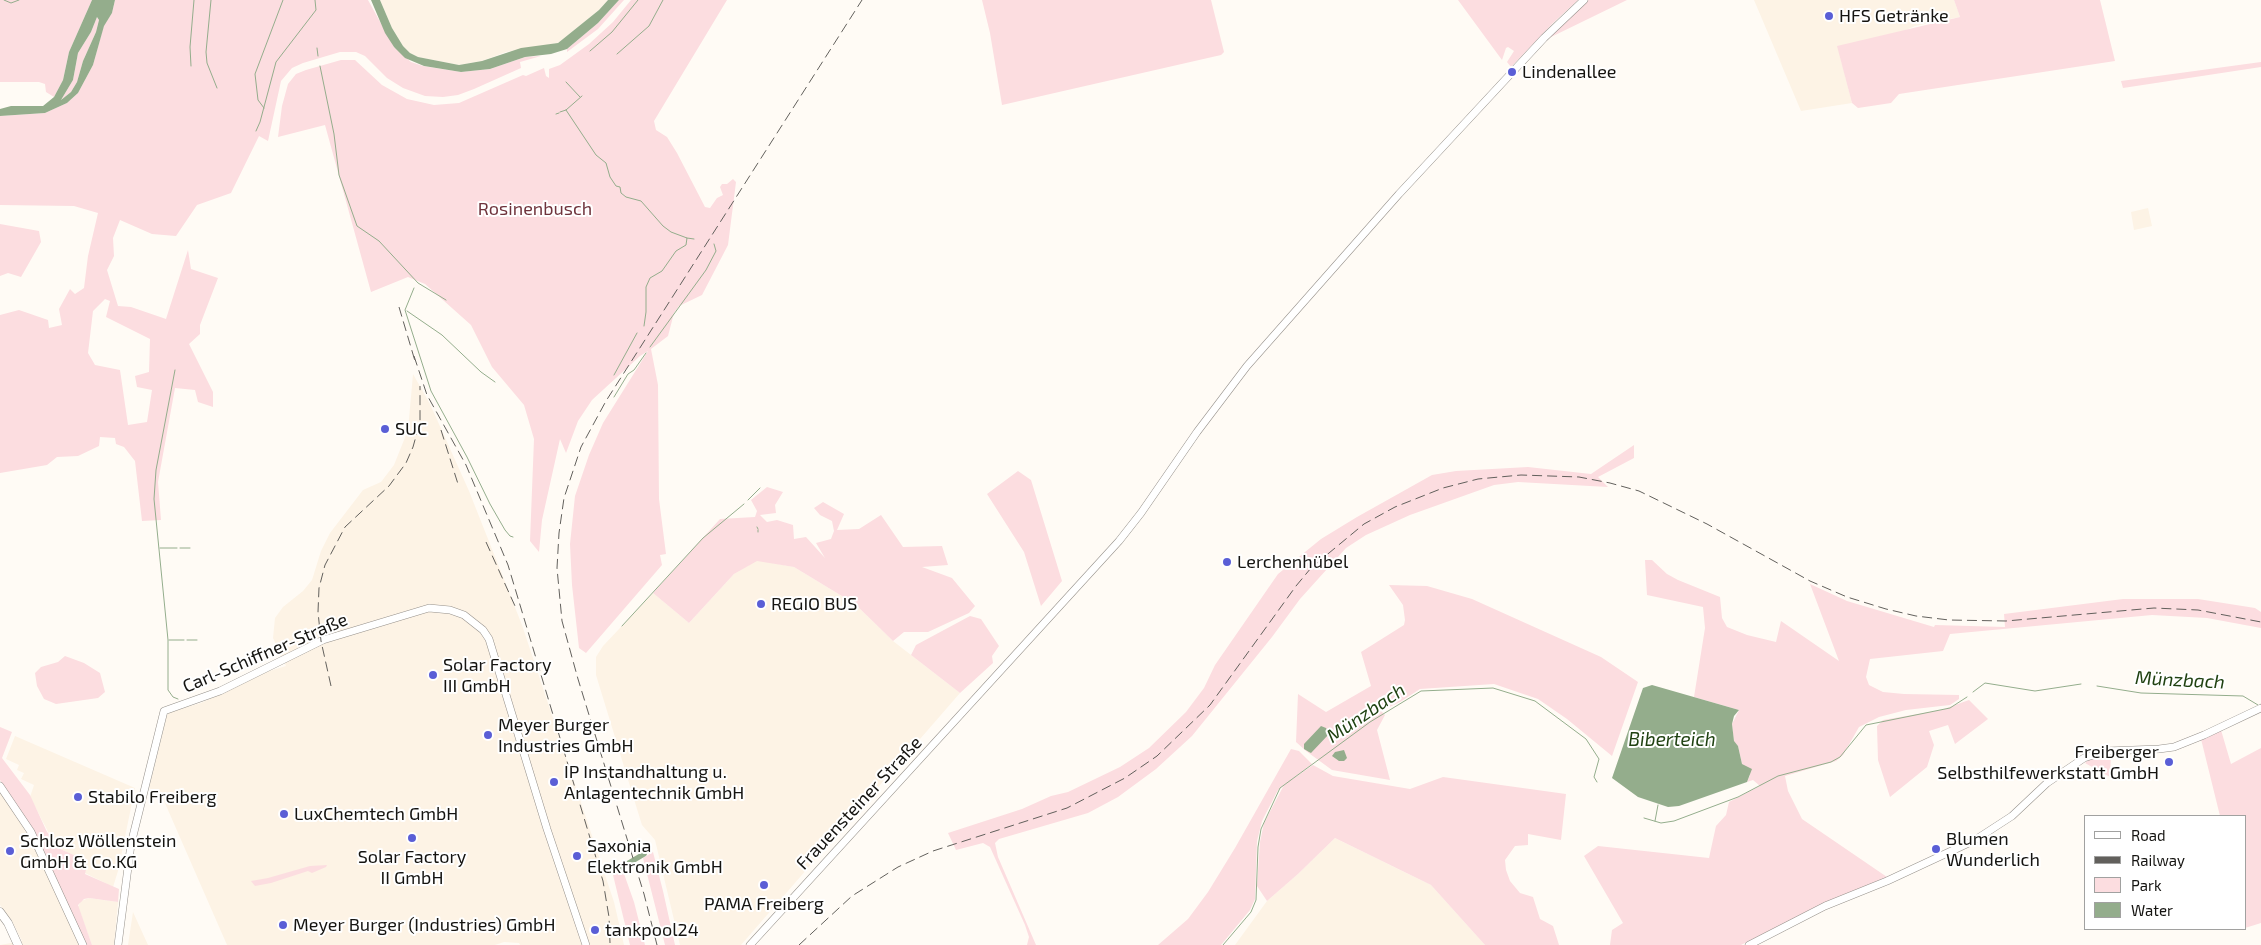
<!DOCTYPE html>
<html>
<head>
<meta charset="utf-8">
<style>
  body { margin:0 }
  #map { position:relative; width:2261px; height:945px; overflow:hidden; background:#fffbf5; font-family:"Exo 2",sans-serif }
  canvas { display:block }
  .legend { position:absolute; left:2084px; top:815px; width:162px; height:115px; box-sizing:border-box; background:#fff; border:1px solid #a1a1a0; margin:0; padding:6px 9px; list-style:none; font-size:15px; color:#151411 }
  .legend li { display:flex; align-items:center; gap:10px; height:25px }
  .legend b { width:25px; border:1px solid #a1a1a0 }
</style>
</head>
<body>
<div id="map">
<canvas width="2261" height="945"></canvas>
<ul class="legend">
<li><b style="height:6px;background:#fff"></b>Road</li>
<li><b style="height:6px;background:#62605c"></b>Railway</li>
<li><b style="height:14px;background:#fcdde0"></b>Park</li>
<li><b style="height:14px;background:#94ad8c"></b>Water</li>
</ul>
</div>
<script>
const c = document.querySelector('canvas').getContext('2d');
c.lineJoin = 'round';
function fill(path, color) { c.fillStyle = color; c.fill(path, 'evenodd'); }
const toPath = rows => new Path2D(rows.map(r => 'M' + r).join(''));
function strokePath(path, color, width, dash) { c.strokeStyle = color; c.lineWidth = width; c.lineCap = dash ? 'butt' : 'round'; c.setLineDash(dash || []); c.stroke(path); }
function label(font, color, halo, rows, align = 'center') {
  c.font = font + ' "Exo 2",sans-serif'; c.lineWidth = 4; c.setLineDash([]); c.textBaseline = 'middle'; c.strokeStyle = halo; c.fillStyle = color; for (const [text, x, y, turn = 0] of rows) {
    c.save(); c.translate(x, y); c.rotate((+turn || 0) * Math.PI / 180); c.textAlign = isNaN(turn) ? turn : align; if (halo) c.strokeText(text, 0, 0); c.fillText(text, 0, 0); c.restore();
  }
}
const built = toPath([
  [380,0,608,0,599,10,558,43,506,52,482,61,459,65,418,57,410,53,403,46,392,28],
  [1754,0,1954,0,1960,17,1915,26,1841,59,1852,103,1801,111],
  [2148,208,2152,226,2134,230,2131,212],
  [413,374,430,404,469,491,522,625,614,902,624,945,520,945,519,943,504,942,495,945,227,945,161,794,149,788,167,715,170,712,201,703,266,672,286,666,273,638,275,618,283,607,303,591,312,580,321,551,330,533,363,490,381,482,394,465,408,430],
  [757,560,794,567,855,604,893,641,960,693,741,945,680,945,655,840,642,825,637,809,596,675,596,657,603,646,653,593,689,623,734,574],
  [15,736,135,788,118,871,113,887,85,873,86,870,76,863,77,857,56,847,30,797,34,785,21,779,24,773,17,770,19,765,6,759],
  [0,791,26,829,80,945,0,945,22,941,12,921,0,905],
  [1335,838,1431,885,1485,945,1235,945,1267,901,1298,874],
  [89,898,118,902,114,945,92,945,78,907,81,901],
  [133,912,148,945,128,945]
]);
const green = toPath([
  [0,0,92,0,69,52,63,80,54,97,46,92,45,84,39,82,0,82],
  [115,0,368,0,394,47,411,62,423,66,461,72,490,69,525,57,541,56,520,62,521,68,474,89,458,95,443,97,425,96,403,88,387,78,365,56,356,52,340,52,303,63,292,68,281,81,268,141,259,136,231,193,197,205,176,236,152,234,120,220,113,238,114,256,107,270,118,306,131,307,166,319,188,250,191,269,218,278,200,325,200,334,189,344,213,392,213,407,198,402,195,390,175,388,158,482,161,520,142,521,135,461,124,447,116,444,115,438,100,437,99,446,78,456,57,457,47,465,0,473,0,315,19,310,48,320,49,328,62,325,59,309,70,289,75,294,84,288,88,256,98,213,74,206,0,205,0,116,45,113,67,103,78,93,93,65,104,25,112,13],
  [105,299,110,301,106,317,150,339,149,372,135,376,137,387,152,390,147,422,128,425,120,370,95,365,88,353,93,311],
  [619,0,624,0,598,29,567,52,567,49,598,23],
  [631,0,727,0,654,121,656,130,667,137,677,153,705,207,710,208,717,198,723,195,720,187,722,184,727,184,733,179,736,182,728,245,702,295,679,306,674,313,668,336,651,349,658,385,659,499,666,554,660,555,662,565,586,653,579,648,572,585,570,544,575,496,589,455,603,423,648,351,640,356,592,400,578,421,566,453,560,439,542,520,539,552,530,541,534,439,524,405,492,367,471,325,425,284,408,277,371,292,325,125,278,137,282,106,288,84,296,74,306,70,341,60,355,60,382,85,407,99,434,105,459,103,523,75,526,76,544,68,546,76,549,78,549,69,560,65,589,44,613,22],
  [982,0,1211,0,1224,52,1221,55,1002,105,990,33],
  [1458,0,1578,0,1553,23,1511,67,1507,62,1514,51,1508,47,1506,48,1502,60],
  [1587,0,1627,0,1549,38],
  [1954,0,2100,0,2115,61,1899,94,1891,103,1858,108,1852,103,1837,46,1960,17],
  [97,17,99,20,96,32,83,61,77,82,71,92,61,100,73,80,78,53,91,32],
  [2261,62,2261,67,2123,88,2121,81],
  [0,224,39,231,41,242,21,277,8,273,0,276],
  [1634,445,1634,458,1598,477,1608,487,1518,482,1494,485,1410,515,1366,535,1346,548,1300,599,1272,637,1192,736,1156,769,1118,797,1088,813,999,839,995,843,998,857,1036,945,1027,945,1029,937,1025,925,990,847,983,843,956,850,948,833,1022,809,1051,796,1068,792,1120,767,1149,748,1186,712,1204,688,1215,665,1278,574,1321,539,1357,517,1432,475,1456,471,1528,467,1591,474],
  [1018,471,1031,480,1062,581,1041,606,1024,552,987,494],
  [767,487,783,492,775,505,776,513,760,515,767,522,777,520,793,525,794,539,806,537,825,558,816,543,831,539,834,531,832,521,820,515,814,508,823,502,844,514,837,530,859,529,881,515,903,547,942,546,948,565,922,567,952,578,975,606,969,613,928,632,904,632,893,641,855,604,794,567,757,561,734,574,689,623,653,593,720,519,755,517,757,511,751,500],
  [1645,560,1652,560,1667,574,1678,580,1720,597,1722,618,1727,627,1747,635,1776,642,1781,621,1839,661,1810,584,1847,601,1934,627,1935,625,2005,627,2004,614,2123,599,2198,599,2255,608,2261,612,2261,628,2207,618,2152,615,1950,634,1943,651,1870,659,1866,677,1869,685,1883,692,1904,694,1959,695,1959,699,1950,705,1906,710,1879,717,1859,727,1843,755,1836,761,1785,776,1788,791,1802,819,1887,877,1817,907,1741,945,1610,945,1612,930,1623,923,1584,856,1598,846,1709,858,1716,826,1726,815,1729,802,1760,786,1753,780,1747,782,1750,775,1742,764,1738,746,1734,742,1732,724,1739,710,1694,697,1705,628,1703,607,1647,595],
  [1389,585,1427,586,1472,599,1601,657,1638,682,1612,756,1567,719,1538,699,1494,684,1420,689,1400,702,1381,711,1385,715,1377,730,1390,780,1332,770,1306,751,1296,742,1298,694,1326,712,1371,686,1361,652,1404,625,1405,620,1403,605],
  [970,616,981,619,999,646,992,656,993,663,960,693,911,655,916,645],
  [65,656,84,663,100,673,105,692,98,698,56,704,44,699,37,686,35,673,41,667,58,662],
  [1969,700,1988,719,1955,744,1948,725,1929,731,1934,745,1927,767,1890,797,1878,760,1877,726,1883,720,1941,710],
  [0,727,12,732,2,758,30,795,47,832,57,843,56,847,78,857,76,863,86,870,85,874,119,889,118,902,89,898,84,899,78,905,92,945,86,945,34,832,0,780],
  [2221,730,2231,764,2261,748,2261,923,2245,928,2245,816,2220,816,2201,739],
  [1291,749,1299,751,1312,764,1278,790,1262,821,1257,841,1255,899,1250,910,1221,945,1158,945,1188,919,1208,892,1235,848],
  [2111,754,2110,777,2085,763,2088,760],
  [1313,765,1333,776,1410,789,1443,777,1566,794,1561,840,1528,834,1528,845,1515,846,1505,860,1506,870,1510,881,1520,893,1533,897,1540,919,1553,926,1559,945,1485,945,1431,885,1335,838,1298,874,1267,901,1257,886,1260,842,1264,823,1284,785],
  [653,852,663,891,675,945,665,945,643,858],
  [327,865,326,867,312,873,308,871,271,883,255,886,251,881,268,878,310,866],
  [623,871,634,902,645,945,630,945,613,875]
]);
const water = toPath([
  [92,0,115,0,112,13,104,26,93,65,78,93,67,103,45,113,0,116,0,109,11,106,43,106,54,97,63,80,69,52],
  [97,17,99,20,96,32,83,61,77,82,71,92,61,100,73,80,78,53,91,32],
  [371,0,380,0,392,28,403,46,410,53,418,57,459,65,482,61,521,48,558,43,599,10,608,0,619,0,598,23,567,49,551,54,525,57,490,69,461,72,424,66,405,58,394,47,385,33],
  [1652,685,1739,710,1734,716,1732,724,1734,741,1738,746,1742,764,1752,769,1747,782,1679,806,1668,807,1638,797,1612,778,1643,688],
  [1321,726,1326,728,1329,734,1311,753,1309,752,1304,749,1304,744],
  [1344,750,1347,758,1344,761,1339,761,1332,756,1335,752]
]);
const stream = toPath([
  [4,0,11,3,19,0],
  [211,0,206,52,207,63,217,88],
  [317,48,318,56],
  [590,51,612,32,638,0],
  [617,54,649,26,663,0],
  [191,66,190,47,194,0],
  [320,66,334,134,339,175,357,226,379,241,418,283,446,300],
  [566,82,580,97],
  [264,108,258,100,255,74,283,0],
  [566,110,596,155,606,163,610,177,616,186,620,187,621,193,626,197,641,201,663,226,671,232,687,238,686,245,676,251,662,271,650,278,646,287,646,312,644,326],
  [560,112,566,110,582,96],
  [556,114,559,113],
  [256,131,260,122,276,62,316,10,315,0],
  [687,238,694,239],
  [414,288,405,310,431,391,467,457,490,504,505,530,510,536,513,537],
  [407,311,442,335,481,372,495,382],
  [650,347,706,270,716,251,714,244],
  [175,370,156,470,154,499,168,640,168,690,173,697,178,699],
  [614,375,637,333],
  [614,397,628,374,634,370,646,353],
  [748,500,760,488],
  [757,527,758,529],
  [758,532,758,530],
  [160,548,177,548],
  [180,548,190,548],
  [622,626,703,538,744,504],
  [169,640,184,640],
  [187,640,197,640],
  [2097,686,2141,693,2243,696,2258,705],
  [1973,692,1985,683,2035,691,2081,684],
  [1644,818,1661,823,1674,821,1738,797,1778,776,1831,762,1840,757,1866,725,1950,708,1967,697],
  [1655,821,1658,805],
  [1223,945,1251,912,1256,900,1258,847,1261,829,1280,788,1370,722,1421,691,1493,688,1535,701,1586,739,1599,759,1594,777,1597,782]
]);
const canal = toPath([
  [622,867,644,854]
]);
const secondary = toPath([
  [0,786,31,832,83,945],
  [118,945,131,844,164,711,220,691,323,640,429,608,450,610,464,615,483,630,489,639,547,829,586,945],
  [750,945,1119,541,1141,513,1197,432,1247,366,1399,194,1544,38,1584,0],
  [1749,945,1825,906,1887,881,1975,840,2012,816,2047,783,2084,758,2106,751,2159,749,2174,747,2204,735,2261,708]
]);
const primary = toPath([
  [0,912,8,923,18,945]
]);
const rail = toPath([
  [399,307,415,361],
  [414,356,427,395,466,465,508,565,603,881,609,917,610,943],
  [441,430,458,484],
  [486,542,515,606],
  [331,686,321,641,318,612,319,588,325,565,345,527,389,486,406,463,413,447,420,422,420,386],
  [657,945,644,894,578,679,562,621,557,568,559,533,564,498,581,447,606,401,862,0],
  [799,945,852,896,898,867,933,851,1067,808,1125,778,1157,756,1210,705,1296,586,1311,568,1329,553,1364,524,1395,507,1443,488,1478,479,1521,475,1579,477,1610,483,1639,491,1707,524,1810,581,1847,597,1886,609,1916,616,1949,620,2006,621,2154,608,2198,610,2261,622]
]);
const markers = [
  [1829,16,5,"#5a5ed6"],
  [1512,72,5,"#5a5ed6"],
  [385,429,5,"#5a5ed6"],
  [1227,562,5,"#5a5ed6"],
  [761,604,5,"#5a5ed6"],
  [433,675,5,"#5a5ed6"],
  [488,735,5,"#5a5ed6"],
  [2169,762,5,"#5a5ed6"],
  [554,782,5,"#5a5ed6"],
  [78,797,5,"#5a5ed6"],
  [284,814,5,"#5a5ed6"],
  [412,838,5,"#5a5ed6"],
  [1936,849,5,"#5a5ed6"],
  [10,851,5,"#5a5ed6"],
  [577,856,5,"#5a5ed6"],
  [764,885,5,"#5a5ed6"],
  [283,925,5,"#5a5ed6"],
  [595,930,5,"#5a5ed6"]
];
const poiNames = [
  ["HFS Getränke",1839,16],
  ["Lindenallee",1522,72],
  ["SUC",395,429],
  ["Lerchenhübel",1237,562],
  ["REGIO BUS",771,604],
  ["Solar Factory",443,665],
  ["III GmbH",443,686],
  ["Meyer Burger",498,725],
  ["Industries GmbH",498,746],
  ["Freiberger",2159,752,"right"],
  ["Selbsthilfewerkstatt GmbH",2159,773,"right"],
  ["IP Instandhaltung u.",564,772],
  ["Anlagentechnik GmbH",564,793],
  ["Stabilo Freiberg",88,797],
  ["LuxChemtech GmbH",294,814],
  ["Blumen",1946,839],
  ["Wunderlich",1946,860],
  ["Schloz Wöllenstein",20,841],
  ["GmbH & Co.KG",20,862],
  ["Saxonia",587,846],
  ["Elektronik GmbH",587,867],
  ["Solar Factory",412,857,"center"],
  ["II GmbH",412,878,"center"],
  ["PAMA Freiberg",764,904,"center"],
  ["Meyer Burger (Industries) GmbH",293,925],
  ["tankpool24",605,930]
];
const parkNames = [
  ["Rosinenbusch",535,209]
];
const streetNames = [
  ["Carl-Schiffner-Straße",265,653,-23],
  ["Frauensteiner Straße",859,803,-47]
];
const waterNames = [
  ["Münzbach",2180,680,3],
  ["Münzbach",1366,713,-34],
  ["Biberteich",1672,740]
];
fill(built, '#fdf3e5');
fill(green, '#fcdde0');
fill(water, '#94ad8c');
strokePath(stream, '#94ad8c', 1);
strokePath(canal, '#94ad8c', 5.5);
strokePath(secondary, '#96918b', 8);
strokePath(primary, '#96918b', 9);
strokePath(secondary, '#fff', 7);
strokePath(primary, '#fff', 8);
strokePath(rail, '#62605c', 1, [10, 5]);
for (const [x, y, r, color] of markers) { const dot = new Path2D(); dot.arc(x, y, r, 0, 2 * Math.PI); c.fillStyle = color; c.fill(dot); strokePath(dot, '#fff', 2); }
label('18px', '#151411', '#fff', poiNames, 'left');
label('18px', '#6f333c', '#fff', parkNames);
label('18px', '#151411', '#fff', streetNames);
label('italic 19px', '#204212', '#fff', waterNames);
</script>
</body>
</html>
